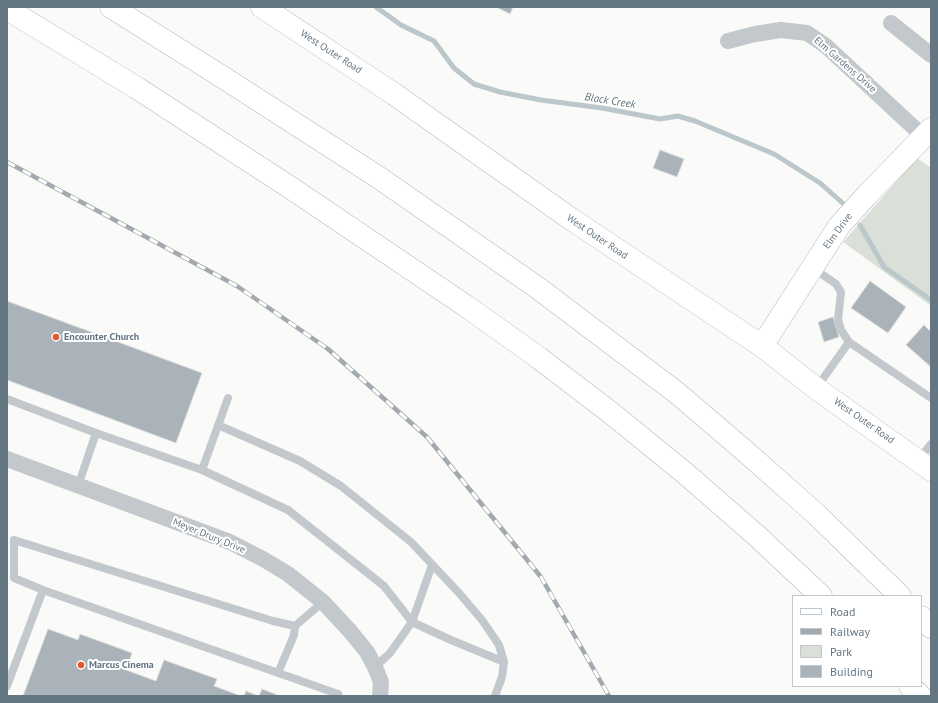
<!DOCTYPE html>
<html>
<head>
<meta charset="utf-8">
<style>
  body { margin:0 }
  #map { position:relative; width:938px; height:703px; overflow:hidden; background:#fafaf8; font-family:"PT Sans",sans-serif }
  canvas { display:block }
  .frame { position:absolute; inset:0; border:8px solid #657683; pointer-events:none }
  .legend { position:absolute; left:792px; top:595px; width:130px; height:92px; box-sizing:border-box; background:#fff; border:1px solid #c1c8cd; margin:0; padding:5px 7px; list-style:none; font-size:12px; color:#657683 }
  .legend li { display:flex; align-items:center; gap:8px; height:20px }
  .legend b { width:20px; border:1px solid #c1c8cd }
</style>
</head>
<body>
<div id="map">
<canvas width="938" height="703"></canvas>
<div class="frame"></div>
<ul class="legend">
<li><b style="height:5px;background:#fff"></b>Road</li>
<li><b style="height:5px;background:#a2aab0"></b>Railway</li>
<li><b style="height:11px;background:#dadfd7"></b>Park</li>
<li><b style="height:11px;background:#aab3b9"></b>Building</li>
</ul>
</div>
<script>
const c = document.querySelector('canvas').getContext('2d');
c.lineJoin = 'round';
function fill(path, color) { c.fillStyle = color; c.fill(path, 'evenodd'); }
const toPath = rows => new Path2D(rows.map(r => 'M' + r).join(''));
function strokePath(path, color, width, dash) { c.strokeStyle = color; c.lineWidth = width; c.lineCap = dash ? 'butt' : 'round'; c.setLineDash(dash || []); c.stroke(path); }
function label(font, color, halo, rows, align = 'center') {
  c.font = font + ' "PT Sans",sans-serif'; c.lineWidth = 4; c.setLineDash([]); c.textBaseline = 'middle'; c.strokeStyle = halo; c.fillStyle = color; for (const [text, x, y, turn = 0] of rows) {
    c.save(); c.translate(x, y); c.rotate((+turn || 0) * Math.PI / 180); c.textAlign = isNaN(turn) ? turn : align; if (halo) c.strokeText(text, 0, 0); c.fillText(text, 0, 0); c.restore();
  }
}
const green = toPath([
  [917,158,931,168,931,306,843,242]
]);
const stream = toPath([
  [376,7,401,25,434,41,454,68,474,84,500,92,541,100,602,108,660,119,678,116,695,121,774,154,820,183,846,206],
  [860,225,884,267,931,300]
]);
const building = toPath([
  [496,7,513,7,510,14,496,7],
  [660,150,684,159,677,177,653,168,660,150],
  [870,281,906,307,888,333,851,308,870,281],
  [7,301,202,373,176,443,7,380,7,301],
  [833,317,839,337,824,342,818,322,833,317],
  [924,325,931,332,931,367,906,345,924,325],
  [48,629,78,640,80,634,132,653,126,670,156,681,164,660,217,679,214,686,241,696,23,696,48,629],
  [262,689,280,696,259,696,262,689],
  [246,691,258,696,244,696,246,691]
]);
const lane = toPath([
  [813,268,836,284,841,292,838,320,841,330,849,342,931,398],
  [817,387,849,342],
  [7,399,96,433,78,486],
  [218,425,300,461,341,486,411,542,459,593,482,620,499,645,504,662],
  [96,433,202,470,288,510,384,586,412,622,390,653,375,667],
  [919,460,931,444],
  [202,470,228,398],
  [432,565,412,622,451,640,504,662,502,677,495,696],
  [43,590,338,694],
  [278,673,294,635,295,626],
  [7,686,43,590,14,578,14,540,273,621,295,626,323,602]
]);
const street = toPath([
  [891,23,931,55],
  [728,41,755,34,781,30,807,33,826,46,924,137],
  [7,459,230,542,263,559,288,574,323,602,350,631,367,652,375,667,381,682,380,696]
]);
const secondary = toPath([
  [262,7,394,94,571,219,762,346,817,389,931,470],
  [762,346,839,226,867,195,931,129]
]);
const highway = toPath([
  [111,7,224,78,378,177,538,288,677,393,746,452,816,514,900,596],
  [7,9,137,88,291,188,466,306,539,358,611,413,686,474,757,536,821,596],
  [921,617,931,627],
  [910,686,920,696]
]);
const rail = toPath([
  [7,162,237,286,328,349,427,437,541,577,609,696]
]);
const markers = [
  [56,337,4,"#e4572e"],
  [81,665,4,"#e4572e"]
];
const streetNames = [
  ["West Outer Road",331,52,33],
  ["Elm Gardens Drive",845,65,41],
  ["Elm Drive",838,231,-54],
  ["West Outer Road",597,237,34],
  ["West Outer Road",864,421,35],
  ["Meyer Drury Drive",209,536,22]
];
const poiNames = [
  ["Encounter Church",64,337],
  ["Marcus Cinema",89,665]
];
const waterNames = [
  ["Black Creek",610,101,9]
];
fill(green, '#dadfd7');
strokePath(stream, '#bbc7cb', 5);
fill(building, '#aab3b9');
strokePath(building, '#dcdcda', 1);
strokePath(secondary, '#b3babf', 23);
strokePath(highway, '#b4b9bd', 23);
strokePath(lane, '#c3c8cc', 8);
strokePath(street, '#c3c8cc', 16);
strokePath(secondary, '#fff', 22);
strokePath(highway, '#fff', 22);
strokePath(rail, '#a2aab0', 4.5);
strokePath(rail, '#fff', 3, [9]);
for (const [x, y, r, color] of markers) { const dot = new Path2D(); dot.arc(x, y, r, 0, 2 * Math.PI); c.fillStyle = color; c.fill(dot); strokePath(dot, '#fff', 1.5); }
label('10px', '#657683', '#fff', streetNames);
label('bold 10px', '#657683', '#fff', poiNames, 'left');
label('italic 11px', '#60757c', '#fff', waterNames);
</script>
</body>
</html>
